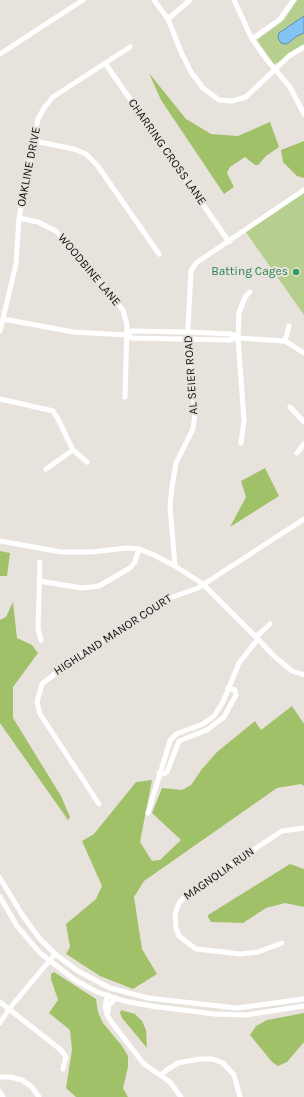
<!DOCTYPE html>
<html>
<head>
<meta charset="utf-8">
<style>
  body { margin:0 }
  canvas { display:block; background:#e8e2dd }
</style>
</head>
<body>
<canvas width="304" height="1097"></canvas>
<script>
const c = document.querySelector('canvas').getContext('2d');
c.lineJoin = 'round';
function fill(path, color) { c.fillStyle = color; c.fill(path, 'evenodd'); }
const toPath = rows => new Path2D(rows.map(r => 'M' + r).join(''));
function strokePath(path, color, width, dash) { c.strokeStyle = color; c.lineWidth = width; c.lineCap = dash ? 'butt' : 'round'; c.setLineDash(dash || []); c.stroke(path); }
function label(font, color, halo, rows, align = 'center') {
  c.font = font + ' Karla,sans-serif'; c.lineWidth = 4; c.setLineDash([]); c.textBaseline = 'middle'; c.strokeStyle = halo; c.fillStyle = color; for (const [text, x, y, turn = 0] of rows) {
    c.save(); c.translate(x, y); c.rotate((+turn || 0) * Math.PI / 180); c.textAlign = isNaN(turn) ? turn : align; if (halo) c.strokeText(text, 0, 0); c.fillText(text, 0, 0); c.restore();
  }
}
const green = toPath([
  [297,0,304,0,304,45,277,63,274,64,257,40,284,20],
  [304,193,304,315,245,231]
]);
const forest = toPath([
  [149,73,186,119,211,134,238,136,270,122,279,147,266,156,258,165,255,165,245,157,230,167,227,173,234,187,224,194,161,100],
  [304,141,304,178,297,176,283,162,281,150],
  [265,468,279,496,230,527,246,497,241,481],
  [0,551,10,553,7,576,0,576],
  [13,602,17,638,32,645,38,653,13,687,13,718,61,796,70,817,68,820,0,723,0,620,6,617],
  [292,706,304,724,304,786,301,784,277,788,144,881,134,897,142,949,157,974,133,989,100,976,66,954,70,947,66,924,96,899,102,886,82,841,94,834,136,782,152,780,140,842,152,861,160,860,181,840,152,813,162,788,182,790,191,785,202,769,217,752,255,721,261,730],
  [290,864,304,869,304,907,285,903,266,908,243,923,211,922,208,917,208,915],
  [54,972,96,999,98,1012,103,1023,122,1046,128,1056,128,1067,123,1088,128,1097,76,1097,66,1088,72,1050,70,1030,49,1013,58,1000,51,979,51,974],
  [121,1010,135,1014,142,1021,146,1030,147,1048,122,1018,120,1013],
  [304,1013,304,1042,287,1062,278,1066,272,1062,250,1035,256,1026,267,1020]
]);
const water = toPath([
  [304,16,304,33,297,36,287,44,281,43,278,38,279,33,304,16]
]);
const minor = toPath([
  [154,0,168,19,181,52,191,72,203,88,219,100,232,101,246,97,289,56,304,47],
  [234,0,252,39,267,60,290,87,304,114],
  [168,19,190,0],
  [252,39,279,20,294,0],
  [0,54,83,0],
  [105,63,229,242],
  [34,141,74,149,86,154,97,165,159,254],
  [19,218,38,222,56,231,123,310,127,325,125,397],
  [3,319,73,332,127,335,132,338,229,340,238,338,231,334,187,332,131,331,127,335],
  [0,331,16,264,19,218,38,119,44,108,53,97,130,47],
  [238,338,285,341,304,353],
  [285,341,289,326],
  [0,399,53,411,58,419,73,450,87,462],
  [290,407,304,422],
  [241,443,244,420,238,338,239,313,245,297,250,292],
  [297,453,304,444],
  [46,469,73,450],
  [0,541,61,552,91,552,127,548,139,549,154,555,175,566,203,584,256,637,274,656,292,671,304,675],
  [40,562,38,629,41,640],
  [175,566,170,506,172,487,176,463,193,429,195,413,187,347,191,271,196,263,304,190],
  [39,581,82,588,99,586,130,568,135,562,139,549],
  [256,637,270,624],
  [159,773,163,774,167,772,179,741,207,730,224,717,236,695,235,690,228,688],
  [99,804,40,714,37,702,42,684,71,661,167,599,198,588,304,519],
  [148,813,170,741,176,734,203,724,214,716,223,702,239,663,258,639],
  [0,878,23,916,40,939,55,954,78,971,110,988,148,998,237,1008,304,999],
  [0,897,17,926,40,953,75,980,97,992,124,1001,151,1006,214,1014,246,1015,304,1006],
  [282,943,258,952,241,954,196,949,179,936,176,928,175,914,179,903,188,893,282,831,304,828],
  [108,995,105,1006,107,1015,112,1023,144,1064,170,1082,181,1097],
  [0,1002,61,1050,66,1057,63,1069],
  [108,1012,109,1005,116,998],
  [0,1023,9,1009,55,954],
  [161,1075,168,1069,178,1063,200,1059,213,1059,223,1063,234,1075,240,1097],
  [0,1077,10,1077,22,1080,32,1087,39,1097],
  [0,1092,3,1097]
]);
const markers = [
  [296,272,4,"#2e9e5b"]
];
const streetNames = [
  ["CHARRING CROSS LANE",167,152,55],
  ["OAKLINE DRIVE",29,167,-79],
  ["WOODBINE LANE",89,270,50],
  ["AL SEIER ROAD",191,375,-94],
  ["HIGHLAND MANOR COURT",113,635,-33],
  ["MAGNOLIA RUN",219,874,-35]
];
const leisureNames = [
  ["Batting Cages",288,272]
];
fill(green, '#b6cf8e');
fill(forest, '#a1c169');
fill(water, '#84c4f5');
strokePath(water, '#628eb0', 1);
strokePath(minor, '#fff', 5);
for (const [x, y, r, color] of markers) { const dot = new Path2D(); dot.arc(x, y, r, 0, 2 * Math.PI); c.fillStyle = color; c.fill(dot); strokePath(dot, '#e8e2dd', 1.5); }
label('12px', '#13110f', '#e8e2dd', streetNames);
label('12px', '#27864d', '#e8e2dd', leisureNames, 'right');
</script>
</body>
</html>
